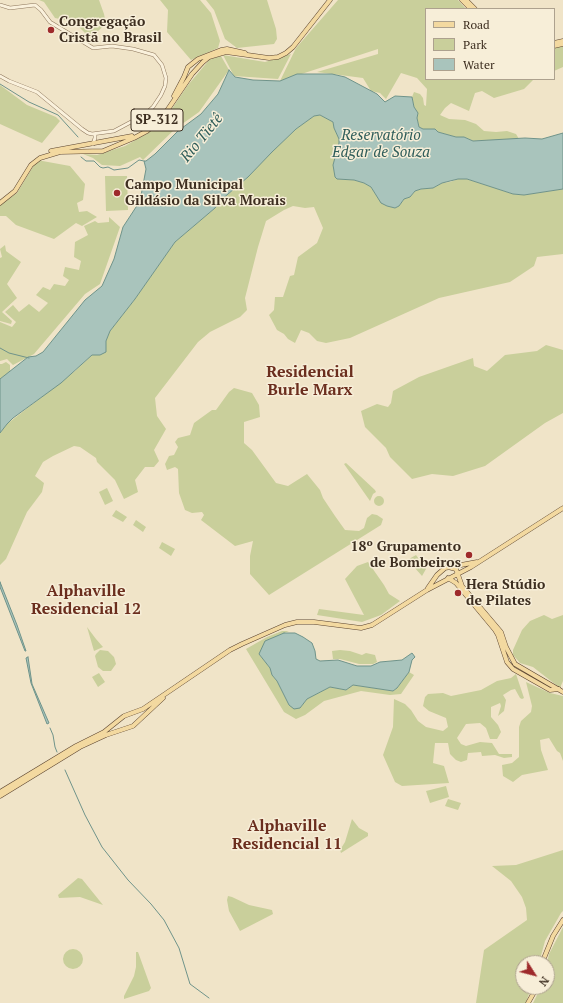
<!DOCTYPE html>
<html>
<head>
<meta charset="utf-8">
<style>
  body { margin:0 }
  #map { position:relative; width:563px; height:1003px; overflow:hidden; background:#f0e4c8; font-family:"PT Serif",serif }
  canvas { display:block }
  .legend { position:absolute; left:425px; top:8px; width:130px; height:72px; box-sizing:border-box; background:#f7eed8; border:1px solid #ada18e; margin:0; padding:5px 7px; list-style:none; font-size:12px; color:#3d2e20 }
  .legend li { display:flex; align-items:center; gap:8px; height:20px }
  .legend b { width:20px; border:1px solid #ada18e }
  .north { position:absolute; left:515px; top:955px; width:40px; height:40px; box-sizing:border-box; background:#f7eed8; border:1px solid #ada18e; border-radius:50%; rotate:126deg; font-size:11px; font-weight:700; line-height:16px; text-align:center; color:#3d2e20 }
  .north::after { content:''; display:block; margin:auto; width:14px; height:18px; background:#9e2a2b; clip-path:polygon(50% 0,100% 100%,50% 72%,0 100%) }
</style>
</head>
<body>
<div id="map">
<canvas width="563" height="1003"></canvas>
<ul class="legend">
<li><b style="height:5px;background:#f3d9a0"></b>Road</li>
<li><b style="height:11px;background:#c9cf9b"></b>Park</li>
<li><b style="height:11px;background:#a9c4bc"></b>Water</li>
</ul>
<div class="north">N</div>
</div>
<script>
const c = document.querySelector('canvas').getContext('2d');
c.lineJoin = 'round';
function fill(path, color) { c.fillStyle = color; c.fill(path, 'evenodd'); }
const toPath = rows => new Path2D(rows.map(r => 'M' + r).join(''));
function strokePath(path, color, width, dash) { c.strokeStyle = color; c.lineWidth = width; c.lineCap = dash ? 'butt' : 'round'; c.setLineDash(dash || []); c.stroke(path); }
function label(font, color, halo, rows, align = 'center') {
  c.font = font + ' "PT Serif",serif'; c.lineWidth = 3; c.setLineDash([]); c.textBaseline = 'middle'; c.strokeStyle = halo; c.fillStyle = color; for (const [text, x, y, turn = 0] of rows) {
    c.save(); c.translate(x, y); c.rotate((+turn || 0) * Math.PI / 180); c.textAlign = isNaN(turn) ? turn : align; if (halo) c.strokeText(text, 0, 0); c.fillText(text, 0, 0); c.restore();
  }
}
const green = toPath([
  [39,0,99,0,104,14,106,24,90,38,74,22,55,18,44,2],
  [160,0,200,0,211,13,220,41,218,48,191,60,167,32,168,10],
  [206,0,267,0,276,29,277,39,274,44,237,48,225,39,214,10],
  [338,0,458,0,466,9,426,9,426,79,534,79,524,89,494,98,482,91,475,93,469,111,451,103,445,108,440,115,449,119,465,120,476,124,484,131,496,132,507,131,516,134,519,139,473,141,464,137,456,137,438,132,435,129,423,129,419,127,417,118,418,113,414,107,412,97,414,92,420,94,423,98,424,105,426,106,427,89,417,78,401,73,386,99,380,93,371,91,363,78,317,72,378,54,378,49,280,81,296,48],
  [563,46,563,67,554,71,554,48],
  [291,54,278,79,234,76,223,55,265,62],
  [221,56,229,70,199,112,175,129,143,160,140,157,120,166,102,165,93,158,83,154,97,155,125,146,148,133,167,116,188,85,210,59],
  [0,85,27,105,56,117,60,121,42,143,0,124],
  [320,115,333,122,334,128,339,139,339,143,333,165,335,177,338,179,354,180,364,183,371,187,378,198,387,206,395,208,399,206,404,199,410,197,415,191,421,189,433,188,442,183,450,182,458,179,467,179,513,194,524,195,563,189,563,254,537,257,534,266,510,282,439,298,350,338,326,343,317,341,309,333,301,330,295,343,288,339,284,334,277,330,269,315,274,310,275,297,283,297,290,276,294,275,298,257,317,243,323,228,314,207,305,208,293,206,284,210,266,221,258,247,245,298,247,310,240,317,210,332,198,342,155,398,157,416,166,429,154,450,159,461,154,467,145,467,135,480,138,492,124,499,115,480,97,462,96,458,80,447,74,446,53,456,43,462,35,476,44,483,42,492,27,512,6,559,0,565,0,433,7,424,75,371,92,355,100,355,110,331,135,299,175,242,215,208,221,200,248,177,271,152,296,129,314,116],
  [37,160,70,166,85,184,83,200,77,203,79,212,87,211,97,217,82,226,76,223,54,239,16,225,6,216,0,216,0,205,17,193],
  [105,176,127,176,128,210,106,211],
  [109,217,120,227,100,284,85,294,34,354,13,365,7,359,0,361,0,322,12,327,16,322,5,312,13,305,19,312,29,304,39,312,48,303,36,295,43,287,50,290,54,284,65,286,69,280,63,276,65,267,79,270,81,261,74,257,75,242,88,235,84,226,95,221,98,223,109,222],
  [5,245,6,251,21,262,7,284,17,298,2,312,12,321,11,324,0,321,0,258,2,257,0,249],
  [546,345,563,350,563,413,545,423,485,466,453,476,432,474,412,479,390,457,386,448,365,427,361,411,377,404,388,407,391,403,393,391,419,377,473,358,474,366,487,371,505,355,537,351],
  [6,362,10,365,10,372,0,379,0,364,2,364],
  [234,388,252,393,259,405,260,417,244,422,244,443,252,450,276,483,288,486,307,474,320,490,323,498,335,516,345,530,359,531,364,528,367,518,372,514,377,515,383,519,381,525,269,595,250,574,250,556,253,541,235,546,201,520,204,515,202,512,192,513,185,510,179,493,178,469,175,467,167,470,165,464,169,456,174,455,178,447,175,442,178,438,190,435,194,423,212,410,216,410,229,392],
  [346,463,375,490,376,492,373,494,370,501,344,464],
  [107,488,113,501,105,505,99,492],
  '374 501a5 5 0 1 1 10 0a5 5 0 1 1-10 0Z',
  [116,510,127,517,123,522,112,516],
  [136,520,146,527,143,532,133,525],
  [162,542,175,549,171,556,159,548],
  [416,555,426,569,422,576,414,567,409,559],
  [368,562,384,585,389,594,400,601,381,615,362,622,317,615,319,609,364,615,345,579,357,566],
  [544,615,552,619,563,615,563,681,560,688,533,667,520,663,513,655,513,650,522,630,530,621],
  [87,627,96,639,103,647,94,651],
  [282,631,289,631,284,633,259,654,270,668,272,675,277,681,289,705,300,708,307,699,330,687,346,690,353,685,393,691,397,688,409,672,414,675,401,694,390,695,361,691,324,701,305,715,296,719,284,712,246,649,267,637],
  [100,650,108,651,114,657,116,664,111,671,103,671,98,667,95,656,96,654],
  [340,650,350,651,362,655,366,653,375,655,377,662,373,664,359,664,340,659,333,659,332,651],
  [99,673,105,682,98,687,92,677],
  [516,674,524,698,522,699,520,698,515,689,511,690,503,695,506,700,504,711,498,716,501,706,500,703,491,707,491,717,498,725,501,732,497,739,490,739,486,728,480,723,466,724,457,738,461,744,466,746,480,742,492,743,499,754,512,754,512,757,504,758,495,755,482,756,481,752,468,753,467,760,461,762,456,760,450,754,448,743,435,743,433,763,444,766,449,783,402,786,395,782,383,755,393,727,394,699,405,704,411,710,418,721,426,727,443,731,448,727,446,718,429,711,423,706,425,697,428,694,443,693,451,696,481,690,497,681,511,678],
  [526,682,550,693,563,696,563,761,560,753,557,751,549,738,540,740,541,750,548,770,522,775,513,782,503,776,502,765,512,763,519,757,519,727,521,721,531,712,532,706],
  [446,786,449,797,430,803,426,791],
  [448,799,461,803,458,810,445,806],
  [352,819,359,828,368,833,368,836,341,853,340,850,345,842],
  [563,850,563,911,561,913,545,941,539,963,523,963,523,987,531,987,526,1003,476,1003,484,950,527,920,526,908,522,897,511,881,492,866,516,865],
  [78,878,82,879,103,905,80,897,59,898,58,895],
  [228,896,232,897,249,905,272,910,273,914,240,931,229,911,227,900],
  [563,927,563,1003,533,1003,541,987,547,987,547,963,549,954],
  '63 959a10 10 0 1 1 20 0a10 10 0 1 1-20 0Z',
  [136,952,138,952,151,988,149,991,124,999,124,996,134,976,136,967]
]);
const water = toPath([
  [229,70,235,77,253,80,280,81,297,74,332,74,345,77,377,94,385,102,395,96,412,97,414,107,418,113,417,118,419,127,423,129,435,129,438,132,456,137,464,137,473,141,525,138,542,139,563,133,563,189,524,195,513,194,467,179,458,179,442,183,433,188,421,189,415,191,410,197,404,199,399,206,395,208,387,206,381,203,371,187,364,183,354,180,337,179,335,177,333,165,339,143,339,139,334,128,333,122,320,115,314,116,296,129,272,152,248,177,221,200,215,208,175,242,135,299,110,331,106,341,106,352,100,355,92,355,61,383,13,418,7,424,0,433,0,379,28,357,36,356,43,352,85,300,102,286,114,259,123,227,140,201,146,169,144,161,146,161,155,154,178,131,201,114,218,94,229,70],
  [0,582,17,625,26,651,25,651,0,587,0,582],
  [284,633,295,633,303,637,312,643,315,651,316,659,320,661,338,660,357,666,371,666,380,662,402,660,412,653,415,657,412,660,409,672,397,688,393,691,353,685,346,690,330,687,307,699,300,708,294,709,289,705,277,681,272,675,270,668,259,654,265,641,284,633],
  [28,657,32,684,49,723,47,724,31,683,26,658,28,657]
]);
const stream = toPath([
  [0,84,29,102,58,115,78,137],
  [81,157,86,161,94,161,100,167,103,168,108,167,114,170,128,168,139,160,144,161],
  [0,348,9,353,29,358],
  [50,728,53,735,55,747,57,752],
  [65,770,85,815,102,847,128,880,151,904,164,920,179,948,190,984,209,998]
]);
const minor = toPath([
  [0,5,10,8,35,5,41,10,50,22,93,48,112,46,133,49,154,55,162,65,166,78,165,86,161,95,153,107,144,115,114,131,92,134,88,133,82,129,37,92,9,81,0,76],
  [93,144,95,138,95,134]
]);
const major = toPath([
  [462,0,471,9],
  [466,0,475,9],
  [554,43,563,41],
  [554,46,563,44],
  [174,96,184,77,188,67,198,59,221,50,227,49,245,53],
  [51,151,132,136],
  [0,203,15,191,31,165,40,158,60,152,103,151,134,138,147,131,162,118,192,74,203,62,209,57,226,52,269,58,278,57,286,53,293,47,330,0],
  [448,567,456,569,462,586,501,632,506,647,515,664,563,692],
  [448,578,456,583,495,630,498,635,507,662,513,669,550,690,559,689],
  [428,588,437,575,445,568,477,562],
  [0,792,76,746,104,732,124,716,143,709,230,650,242,644,285,625,297,622,314,622,361,628,372,625,427,590,471,567,563,508],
  [0,796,80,747,106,735,133,726,163,698],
  [542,963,553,936,563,920],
  [528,1003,537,987]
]);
const markers = [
  [51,30,4,"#9e2a2b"],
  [117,193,4,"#9e2a2b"],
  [469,555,4,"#9e2a2b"],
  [458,593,4,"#9e2a2b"]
];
const shields = [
  [157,120,52]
];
const shieldNames = [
  ["SP-312",157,120]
];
const poiNames = [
  ["Congregação",59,22],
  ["Cristã no Brasil",59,38],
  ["Campo Municipal",125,185],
  ["Gildásio da Silva Morais",125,201],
  ["18º Grupamento",461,547,"right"],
  ["de Bombeiros",461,563,"right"],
  ["Hera Stúdio",466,585],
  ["de Pilates",466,601]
];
const waterNames = [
  ["Reservatório",381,136],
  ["Edgar de Souza",381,153],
  ["Rio Tietê",202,138,-51]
];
const quarterNames = [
  ["Residencial",310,372],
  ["Burle Marx",310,390],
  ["Alphaville",86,591],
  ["Residencial 12",86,609],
  ["Alphaville",287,826],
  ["Residencial 11",287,844]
];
fill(green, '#c9cf9b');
fill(water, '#a9c4bc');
strokePath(water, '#6f938a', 1);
strokePath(stream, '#6f938a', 1);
strokePath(minor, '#8d765c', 4);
strokePath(major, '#5b4430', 5);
strokePath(minor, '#faf1dc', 3);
strokePath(major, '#f3d9a0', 4);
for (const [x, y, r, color] of markers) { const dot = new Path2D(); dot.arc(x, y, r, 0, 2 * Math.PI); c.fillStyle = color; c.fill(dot); strokePath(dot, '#f7eed8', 1.5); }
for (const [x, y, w] of shields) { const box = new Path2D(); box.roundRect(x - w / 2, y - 11, w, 22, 3); c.fillStyle = '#f7eed8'; c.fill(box); strokePath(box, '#3d2e20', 1); }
label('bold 13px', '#3d2e20', null, shieldNames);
label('bold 14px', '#3d2e20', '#f7eed8', poiNames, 'left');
label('italic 15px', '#2f5d5a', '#f7eed8', waterNames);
label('bold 16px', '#6b2e1e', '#f7eed8', quarterNames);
</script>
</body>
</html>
